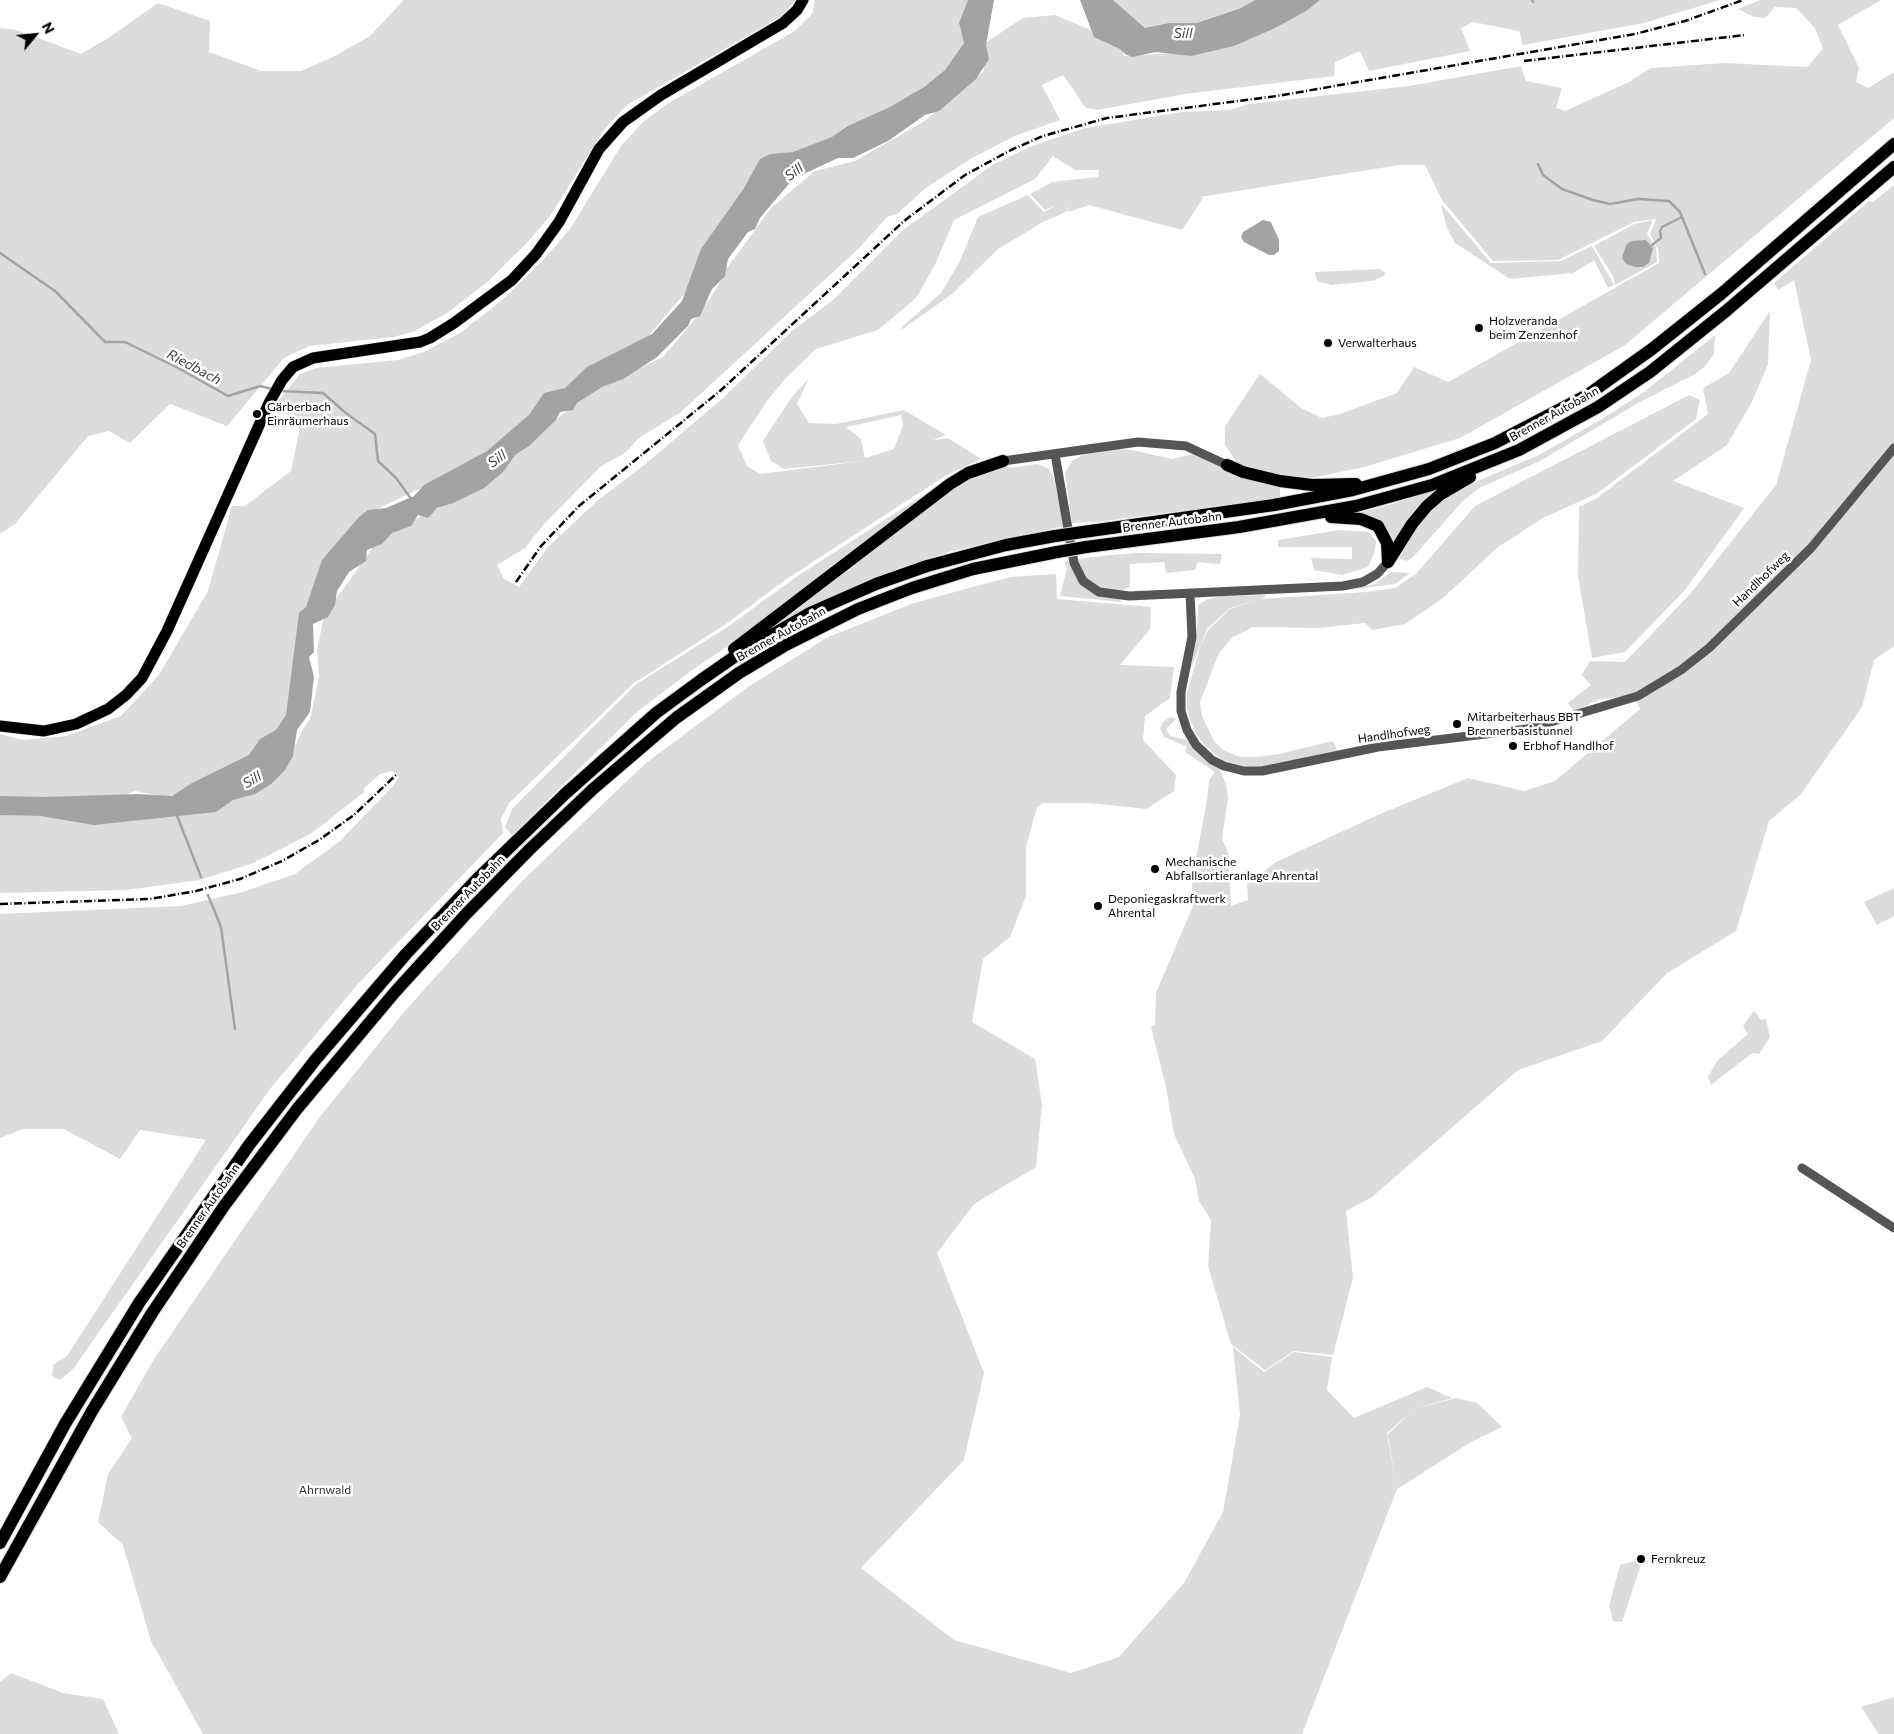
<!DOCTYPE html>
<html>
<head>
<meta charset="utf-8">
<style>
  body { margin:0 }
  #map { position:relative; width:1894px; height:1734px; overflow:hidden; background:#fff; font-family:Commissioner,sans-serif }
  canvas { display:block }
  .north { position:absolute; left:10px; top:10px; width:50px; height:50px; -webkit-text-stroke:4px #fff; paint-order:stroke; rotate:62deg; font-size:14px; font-weight:700; line-height:20px; text-align:center; color:#000 }
  .north::after { content:''; display:block; margin:auto; width:18px; height:22px; background:#000; clip-path:polygon(50% 0,100% 100%,50% 72%,0 100%) }
</style>
</head>
<body>
<div id="map">
<canvas width="1894" height="1734"></canvas>
<div class="north">N</div>
</div>
<script>
const c = document.querySelector('canvas').getContext('2d');
c.lineJoin = 'round';
function fill(path, color) { c.fillStyle = color; c.fill(path, 'evenodd'); }
const toPath = rows => new Path2D(rows.map(r => 'M' + r).join(''));
function strokePath(path, color, width, dash) { c.strokeStyle = color; c.lineWidth = width; c.lineCap = dash ? 'butt' : 'round'; c.setLineDash(dash || []); c.stroke(path); }
function label(font, color, halo, rows, align = 'center') {
  c.font = font + ' Commissioner,sans-serif'; c.lineWidth = 5; c.setLineDash([]); c.textBaseline = 'middle'; c.strokeStyle = halo; c.fillStyle = color; for (const [text, x, y, turn = 0] of rows) {
    c.save(); c.translate(x, y); c.rotate((+turn || 0) * Math.PI / 180); c.textAlign = isNaN(turn) ? turn : align; if (halo) c.strokeText(text, 0, 0); c.fillText(text, 0, 0); c.restore();
  }
}
const green = toPath([
  [404,0,796,0,782,16,627,105,603,131,550,216,526,244,486,283,447,313,415,331,394,337,309,346,284,358,227,426,170,404,130,443,109,431,88,436,15,524,0,534,0,28,16,30,81,54,110,37,158,3,210,21,209,52,261,71,301,71,337,55,370,36],
  [815,0,968,0,959,23,964,43,945,70,924,87,842,139,755,183,712,237,685,293,640,346,462,469,362,516,321,576,292,713,270,741,217,781,166,797,135,791,106,802,0,799,0,734,23,740,66,736,121,716,159,675,208,591,232,506,245,506,291,471,301,422,273,408,300,374,316,368,398,360,424,352,460,333,501,301,543,260,570,229,621,146,643,122,667,104,795,31,812,14],
  [1113,0,1255,0,1241,8,1197,23,1173,28,1169,23,1145,28],
  [1321,0,1720,0,1644,23,1523,45,1519,31,1473,22,1461,28,1470,51,1369,71,1360,51,1335,62,1334,76,1185,94,1097,110,1086,108,1063,75,1042,85,1060,120,1015,136,972,158,927,187,897,214,887,217,858,249,681,412,639,438,626,452,600,467,544,524,525,548,497,565,504,579,519,587,548,547,597,501,643,466,722,399,792,331,833,300,903,230,994,164,1032,146,1085,128,1182,112,1230,110,1249,104,1409,86,1521,66,1526,81,1562,88,1556,108,1565,111,1629,82,1651,68,1724,63,1807,67,1823,49,1815,28,1796,8,1775,7,1765,18,1754,17,1738,9,1760,0,1881,0,1838,25,1859,68,1856,82,1868,88,1894,72,1894,118,1625,345,1460,438,1364,467,1292,482,1238,464,1225,445,1225,426,1260,374,1301,408,1322,418,1340,414,1397,393,1414,367,1448,382,1659,263,1658,249,1650,234,1656,219,1634,222,1558,260,1493,261,1442,200,1425,165,1399,165,1200,197,1203,198,1182,230,1089,205,1069,212,1064,201,1068,211,1043,222,998,249,952,294,900,331,903,326,941,293,960,261,978,217,1028,195,1044,212,1057,205,1045,210,1030,194,1052,182,1098,177,1099,170,1075,170,1053,156,1035,179,954,220,935,265,916,298,878,330,816,349,786,378,767,401,738,445,747,466,760,474,862,461,784,469,771,461,763,441,792,397,809,378,797,404,809,423,836,424,904,410,946,435,933,440,948,438,981,459,945,476,785,580,726,624,634,683,509,803,501,819,503,833,357,985,270,1089,73,1369,60,1380,52,1376,53,1365,67,1356,206,1140,140,1130,120,1159,64,1129,23,1129,0,1138,0,914,181,906,243,892,295,874,340,841,393,786,399,777,392,771,380,774,364,788,364,792,312,833,253,863,200,880,126,890,0,893,0,808,112,822,293,750,304,727,310,719,319,677,317,650,324,616,376,543,391,531,447,504,594,390,663,357,701,312,718,286,725,271,771,208,815,171,855,161,923,122,984,71,982,45,1023,18,1055,15,1093,31,1123,48,1123,56,1163,54,1202,45,1221,49,1274,26],
  [901,415,903,425,894,449,865,458,861,439,846,427],
  [1894,185,1894,646,1874,660,1862,707,1801,794,1769,821,1736,931,1667,973,1602,1041,1518,1070,1372,1197,1346,1211,1353,1278,1333,1355,1294,1351,1265,1370,1231,1344,1208,1266,1211,1220,1199,1201,1195,1179,1174,1134,1165,1082,1151,1027,1155,1025,1156,993,1193,906,1192,880,1207,800,1209,780,1215,772,1185,752,1186,746,1164,737,1160,728,1163,722,1170,717,1176,719,1166,729,1170,736,1190,741,1198,753,1219,768,1226,784,1228,798,1222,839,1228,852,1231,906,1248,900,1247,884,1276,862,1380,814,1468,778,1524,791,1555,781,1640,709,1634,695,1600,699,1574,711,1568,703,1591,685,1582,675,1590,661,1625,662,1690,594,1776,485,1811,360,1794,280,1778,290,1774,283,1869,201,1873,202],
  [1442,205,1491,263,1561,261,1592,246,1614,285,1608,288,1594,260,1573,273,1510,279,1455,243,1447,228,1441,206],
  [1653,220,1647,234,1656,247,1657,262,1615,285,1613,276,1594,246,1634,224],
  [1380,269,1385,272,1384,276,1372,281,1331,285,1317,281,1315,272],
  [1770,311,1768,364,1752,402,1727,445,1673,481,1744,508,1685,590,1625,652,1592,658,1578,576,1579,507,1597,498,1708,414,1703,388,1729,373],
  [1715,335,1714,354,1704,367,1695,374,1638,403,1540,461,1479,488,1462,502,1413,557,1408,561,1400,559,1399,553,1413,529,1440,500,1459,489,1539,455,1602,419,1644,392],
  [1689,395,1700,400,1696,419,1596,494,1543,518,1498,547,1443,598,1405,624,1372,630,1365,623,1319,628,1253,627,1233,637,1219,653,1200,702,1202,716,1214,741,1223,750,1240,757,1258,757,1279,754,1333,741,1338,751,1260,767,1242,766,1222,760,1205,746,1195,732,1187,710,1187,693,1200,647,1208,630,1230,609,1258,599,1230,608,1207,629,1190,671,1197,632,1198,605,1208,599,1224,596,1265,595,1265,597,1260,599,1366,592,1395,588,1416,574,1475,506],
  [1116,449,1132,450,1172,459,1193,454,1242,476,1280,486,1280,498,1097,522,1072,523,1065,473,1072,461,1083,455],
  [1038,464,1049,469,1054,478,1064,526,952,551,900,568,859,584,766,630,754,629,695,668,638,711,512,835,505,827,512,809,635,685,729,626,799,575,967,467,1003,465,1010,468],
  [1448,486,1391,550,1359,513,1392,504],
  [1340,530,1369,532,1376,541,1375,551,1368,567,1342,575,1314,570,1311,558,1352,559,1352,547,1278,547,1278,540],
  [1136,553,1222,554,1220,564,1198,562,1195,570,1166,573,1164,562,1130,564,1130,587,1121,591,1121,602,1060,596,1067,568,1064,562,1091,557],
  [1391,572,1410,573,1395,584,1349,590,1375,584],
  [1056,574,1057,599,1151,607,1150,629,1120,665,1174,667,1170,698,1145,716,1143,740,1176,775,1174,791,1146,809,1090,803,1043,803,1037,807,1026,847,1026,896,1010,937,983,959,972,1022,1035,1059,1042,1105,1036,1167,974,1204,937,1253,984,1373,964,1460,861,1568,954,1640,1071,1673,1119,1657,1184,1583,1223,1512,1240,1415,1233,1347,1264,1372,1294,1352,1332,1357,1327,1390,1354,1418,1427,1387,1452,1398,1414,1409,1387,1433,1396,1486,1388,1434,1414,1409,1456,1398,1477,1403,1502,1427,1471,1442,1397,1489,1302,1734,203,1734,151,1641,123,1545,98,1522,108,1474,132,1438,121,1417,154,1359,319,1118,404,1012,522,881,646,763,748,687,828,637,914,603,1010,577],
  [1894,888,1894,916,1877,925,1864,902],
  [1754,1011,1761,1020,1766,1019,1770,1037,1759,1054,1752,1053,1711,1085,1708,1077,1717,1061,1748,1034,1743,1026],
  [1637,1560,1640,1567,1622,1622,1613,1621,1609,1606,1620,1565],
  [11,1673,63,1693,103,1699,119,1734,0,1734,0,1682],
  [1894,1697,1894,1734,1879,1734,1861,1707]
]);
const water = toPath([
  [968,0,994,0,986,45,989,59,976,79,939,111,925,115,888,141,853,158,838,158,793,179,760,218,755,229,748,232,728,259,725,276,712,289,700,316,691,319,688,326,657,357,623,379,602,387,577,403,573,410,560,412,556,420,529,446,515,455,503,472,484,488,453,503,437,508,428,518,418,515,411,526,392,533,382,544,367,550,366,561,349,572,337,591,335,605,328,617,313,624,314,652,309,657,314,677,310,712,297,730,293,756,285,770,271,784,255,794,233,800,216,812,94,825,41,816,0,815,0,796,45,797,138,794,172,796,192,783,249,755,260,739,276,730,286,715,299,613,306,607,322,560,359,517,368,510,386,508,414,496,424,485,487,451,529,415,544,393,565,388,587,367,652,334,682,301,701,249,744,188,760,159,770,154,793,152,832,137,848,126,890,107,924,87,945,70,964,43,959,23],
  [1080,0,1113,0,1145,28,1169,23,1197,23,1241,8,1255,0,1320,0,1306,11,1275,28,1234,46,1191,56,1156,52,1132,57,1125,54,1120,49,1094,37],
  [1263,220,1271,222,1279,240,1279,251,1274,255,1269,255,1244,242,1241,237,1243,232],
  [1646,240,1653,248,1649,263,1643,267,1635,267,1626,264,1622,258,1626,245,1631,241]
]);
const stream = toPath([
  [1532,0,1533,2],
  [1538,164,1543,175,1562,189,1593,200,1610,204,1638,199,1669,201,1680,212,1705,274],
  [1652,245,1661,238,1660,231,1662,227,1682,217],
  [0,253,55,291,105,342,125,342,180,369,228,396,260,386,272,389],
  [280,391,323,393,347,414,375,434,378,461,396,478,412,500],
  [176,813,201,877],
  [208,895,221,927,235,1029]
]);
const minor = toPath([
  [1055,454,1074,563,1083,581,1099,592,1129,596,1343,586,1363,582,1377,574,1388,562],
  [1003,461,1138,442,1186,446,1227,465],
  [1190,593,1192,637,1181,692,1181,711,1187,730,1196,745,1212,760,1224,766,1244,771,1262,771,1378,747,1527,729,1638,696,1681,670,1709,648,1811,548,1894,448],
  [1802,1168,1894,1228]
]);
const major = toPath([
  [0,726,44,731,76,724,108,709,126,695,142,678,167,631,269,403,282,380,293,367,313,358,420,342,430,338,454,323,512,280,536,254,559,222,599,149,623,122,661,95,783,23,797,10,803,0]
]);
const highway = toPath([
  [1227,465,1243,472,1280,481,1312,485,1356,484],
  [1331,517,1361,519,1378,526,1387,543,1388,562],
  [1083,532,1274,505,1353,490,1429,469,1495,443,1589,394,1652,349,1721,294,1894,144],
  [1086,547,1239,527,1356,506,1432,485,1519,450,1598,407,1650,372,1726,311,1894,167],
  [1388,562,1412,524,1427,506,1441,494,1470,477],
  [734,649,950,484,968,473,1003,461],
  [0,1543,65,1424,139,1303,249,1145,316,1059,406,954,477,879,565,794,656,713,701,680,737,655,810,613,876,584,927,566,1006,545,1055,536],
  [0,1577,92,1411,152,1313,224,1206,297,1109,395,992,467,913,530,849,593,789,676,718,739,673,784,646,858,609,912,588,973,569,1057,552]
]);
const rail = toPath([
  [1524,61,1745,35],
  [516,582,541,546,579,506,720,391,904,221,965,175,1011,150,1043,136,1107,118,1277,96,1635,34,1685,21,1743,0],
  [0,904,150,899,196,891,240,879,282,861,319,840,354,815,396,775]
]);
const highwayBridge = toPath([
  [1055,536,1083,532],
  [1057,552,1086,547]
]);
const markers = [
  [1479,328,5,"#000"],
  [1328,343,5,"#000"],
  [257,414,5,"#000"],
  [1457,724,5,"#000"],
  [1513,746,5,"#000"],
  [1155,869,5,"#000"],
  [1098,906,5,"#000"],
  [1641,1559,5,"#000"]
];
const poiNames = [
  ["Holzveranda",1489,321],
  ["beim Zenzenhof",1489,335],
  ["Verwalterhaus",1338,343],
  ["Gärberbach",267,407],
  ["Einräumerhaus",267,421],
  ["Mitarbeiterhaus BBT",1467,717],
  ["Brennerbasistunnel",1467,731],
  ["Erbhof Handlhof",1523,746],
  ["Mechanische",1165,862],
  ["Abfallsortieranlage Ahrental",1165,876],
  ["Deponiegaskraftwerk",1108,899],
  ["Ahrental",1108,913],
  ["Fernkreuz",1651,1559]
];
const streetNames = [
  ["Brenner Autobahn",1554,414,-29],
  ["Brenner Autobahn",1172,522,-7],
  ["Handlhofweg",1761,579,-44],
  ["Brenner Autobahn",781,634,-29],
  ["Handlhofweg",1394,734,-8],
  ["Brenner Autobahn",468,893,-46],
  ["Brenner Autobahn",208,1206,-55]
];
const parkNames = [
  ["Ahrnwald",325,1490]
];
const waterNames = [
  ["Sill",1183,33],
  ["Sill",794,172,-37],
  ["Riedbach",194,367,28],
  ["Sill",497,459,-35],
  ["Sill",252,780,-30]
];
fill(green, '#dcdcdc');
fill(water, '#a3a3a3');
strokePath(stream, '#a3a3a3', 2.5);
strokePath(major, '#dbdbdb', 12);
strokePath(highway, '#dbdbdb', 14);
strokePath(minor, '#555', 9);
strokePath(major, '#000', 11);
strokePath(highway, '#000', 12);
strokePath(rail, '#000', 2.5, [8, 2.5, 1, 2.5]);
strokePath(highwayBridge, '#dbdbdb', 14, []);
strokePath(highwayBridge, '#000', 12);
for (const [x, y, r, color] of markers) { const dot = new Path2D(); dot.arc(x, y, r, 0, 2 * Math.PI); c.fillStyle = color; c.fill(dot); strokePath(dot, '#fff', 2); }
label('12px', '#000', '#fff', poiNames, 'left');
label('12px', '#000', '#fff', streetNames);
label('12px', '#333', '#fff', parkNames);
label('italic 14px', '#444', '#fff', waterNames);
</script>
</body>
</html>
